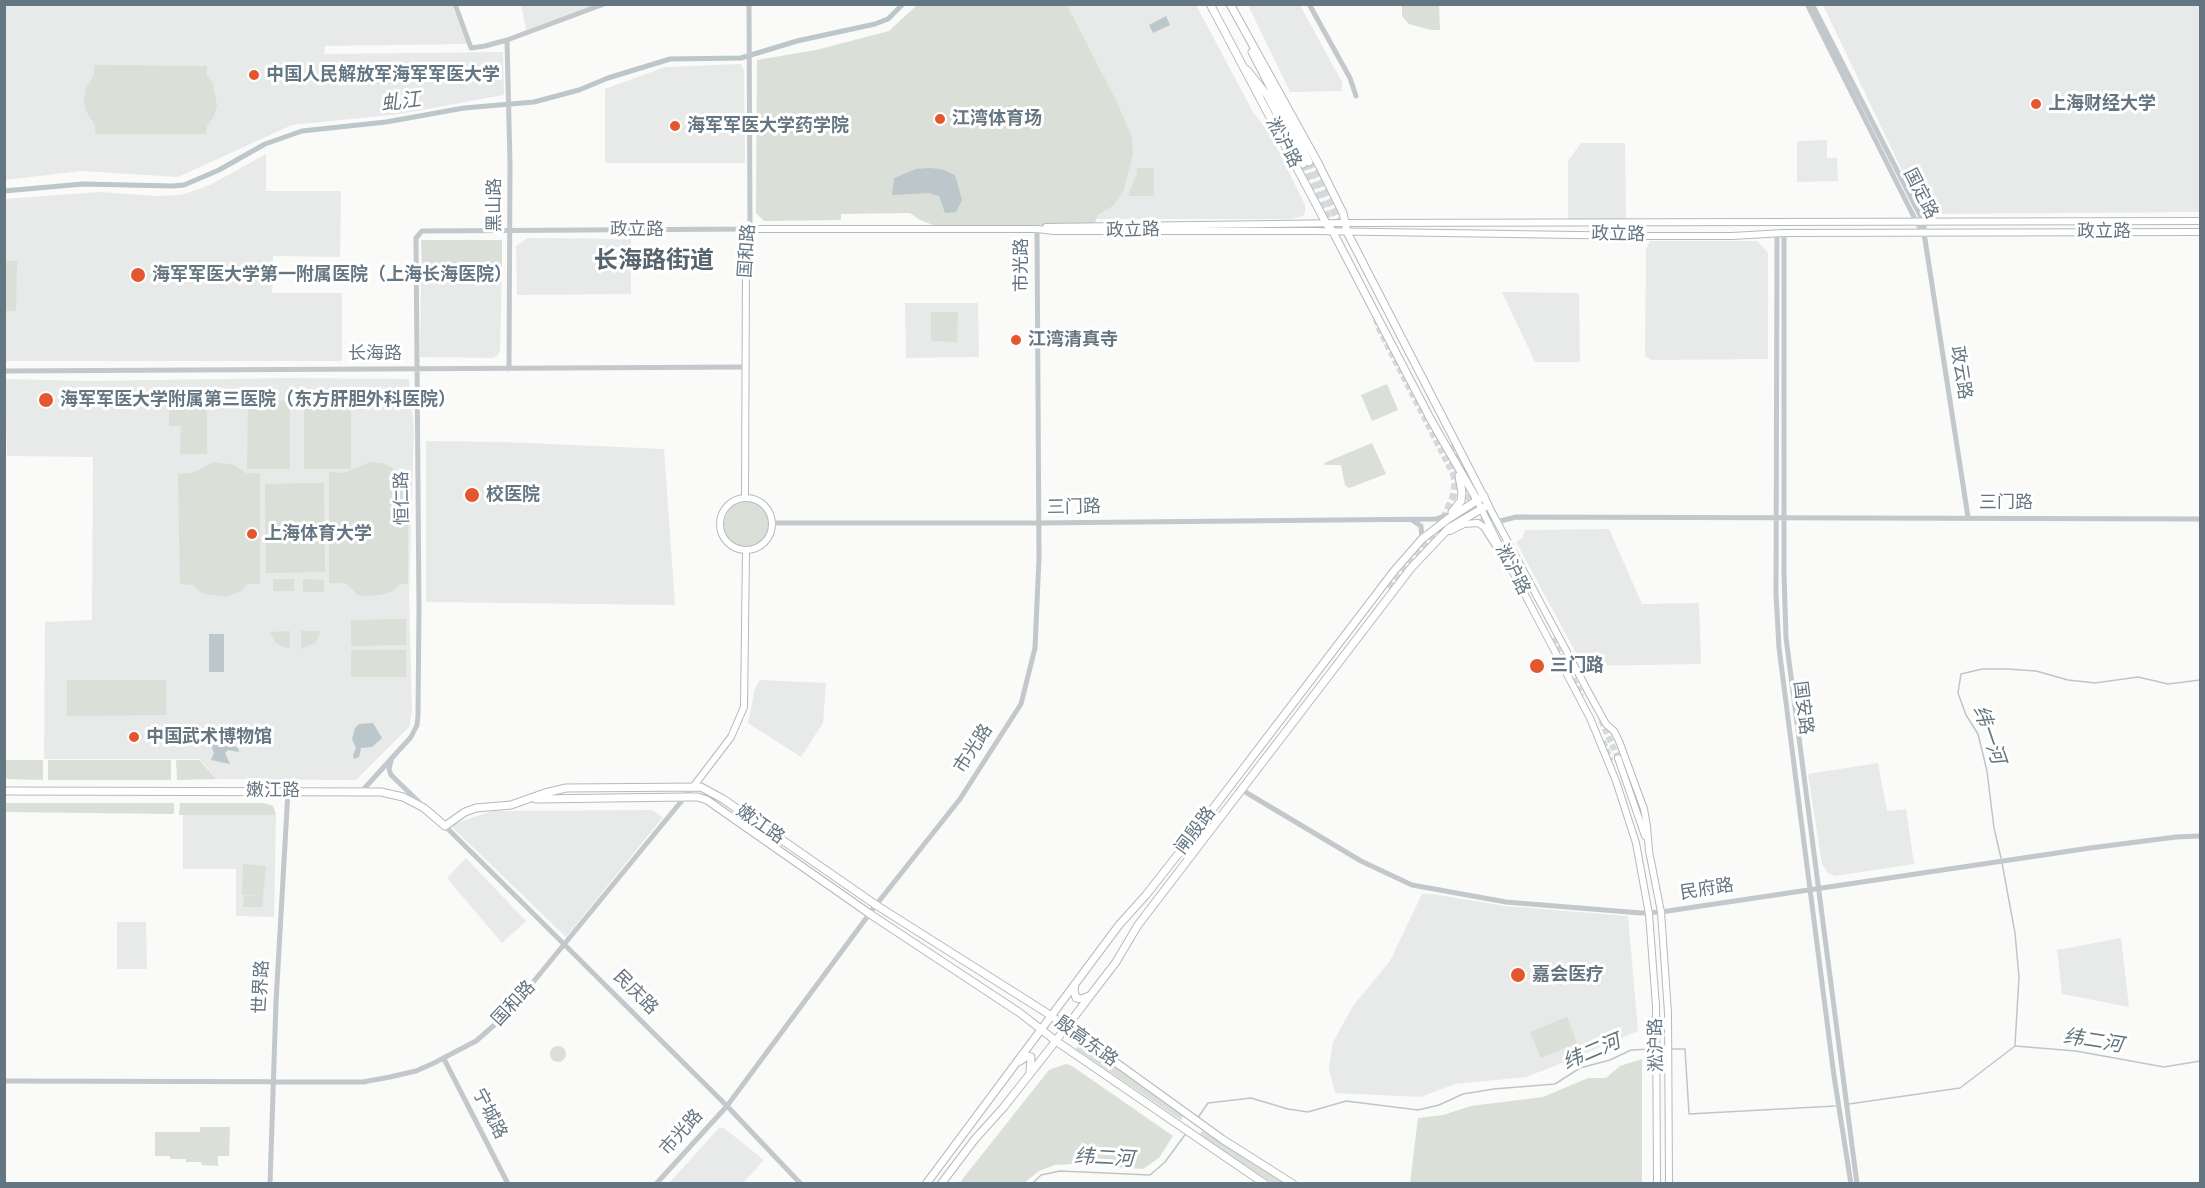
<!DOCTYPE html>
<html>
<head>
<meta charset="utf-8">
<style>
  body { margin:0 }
  #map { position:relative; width:2205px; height:1188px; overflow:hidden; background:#fafaf8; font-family:Poppins,sans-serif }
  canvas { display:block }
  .frame { position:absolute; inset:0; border:6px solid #657683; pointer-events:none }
</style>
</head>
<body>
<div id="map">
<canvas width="2205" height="1188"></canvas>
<div class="frame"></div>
</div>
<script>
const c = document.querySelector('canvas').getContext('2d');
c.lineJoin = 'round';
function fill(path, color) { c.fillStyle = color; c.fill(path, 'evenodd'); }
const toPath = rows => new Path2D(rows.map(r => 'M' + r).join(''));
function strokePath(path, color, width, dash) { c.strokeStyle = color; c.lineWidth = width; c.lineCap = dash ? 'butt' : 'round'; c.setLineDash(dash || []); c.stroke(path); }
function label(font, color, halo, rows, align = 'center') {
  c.font = font + ' Poppins,"Noto Sans SC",sans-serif'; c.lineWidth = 6; c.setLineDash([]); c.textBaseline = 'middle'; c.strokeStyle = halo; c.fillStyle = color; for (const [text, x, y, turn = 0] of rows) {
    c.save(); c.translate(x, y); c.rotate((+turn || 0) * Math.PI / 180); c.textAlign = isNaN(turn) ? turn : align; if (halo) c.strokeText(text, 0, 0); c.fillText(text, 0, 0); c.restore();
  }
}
const built = toPath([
  [521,4,599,5,526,30],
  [4,5,452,5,467,44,325,46,324,54,503,52,504,95,400,114,292,125,178,177,81,171,5,180],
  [1067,5,1196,5,1253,112,1270,134,1305,205,1305,212,1303,216,1289,219,1097,219,1098,215,1113,206,1116,100],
  [1248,5,1300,5,1342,82,1342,91,1290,92],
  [1823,5,2200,5,2200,212,1934,214,1924,211,1918,204],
  [741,64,744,70,745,163,605,163,605,89,665,67],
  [1827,140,1827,158,1837,158,1838,181,1797,182,1797,141],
  [1581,143,1625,143,1626,221,1568,221,1568,161],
  [266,154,266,191,341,191,340,257,273,256,272,293,342,293,342,361,5,361,5,199,99,192,156,196,181,195,210,185],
  [528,238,631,239,631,294,517,295,516,246],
  [1650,241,1757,241,1768,253,1768,359,1652,360,1645,356,1646,249],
  [421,273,502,274,500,350,498,355,493,358,420,357],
  [1502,292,1579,293,1580,362,1535,362],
  [905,303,978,303,979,357,906,358],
  [288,378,409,379,414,429,409,596,412,711,409,727,356,780,218,779,199,759,44,759,45,622,92,620,93,457,7,456,5,379,87,381],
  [426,441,505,442,664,449,675,605,426,602],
  [1609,529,1642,604,1699,603,1701,664,1583,666,1516,542,1522,538,1525,530],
  [760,680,826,683,823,723,801,757,748,723,755,688],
  [1878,763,1887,811,1906,809,1914,864,1835,876,1828,873,1822,864,1808,774],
  [652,810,663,817,566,937,450,825,493,811],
  [183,815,276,815,274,917,236,916,236,869,183,869],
  [466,858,526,921,502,943,447,878],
  [1422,894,1432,894,1505,906,1628,916,1638,1031,1557,1065,1526,1077,1455,1084,1421,1097,1335,1093,1329,1068,1333,1042,1353,1006,1390,961],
  [117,922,146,922,147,969,117,969],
  [2121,938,2129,1007,2062,994,2057,950],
  [719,1128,724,1128,764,1160,743,1183,669,1183]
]);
const green = toPath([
  [917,5,1067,5,1116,100,1132,137,1133,153,1124,190,1113,206,1098,215,1094,225,933,225,920,220,910,213,841,214,841,220,764,221,756,213,757,60,816,50,889,31],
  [1402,5,1439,5,1440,30,1431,30,1409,24,1402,16],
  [94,65,207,66,207,76,213,84,217,105,214,116,207,126,206,134,95,134,95,125,86,111,84,103,85,90,94,75],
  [1137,168,1154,168,1154,196,1128,196,1137,173],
  [421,240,502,240,502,269,422,270],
  [5,261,17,261,16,311,5,311],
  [931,312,958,312,957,342,931,341],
  [1387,384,1398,410,1372,421,1361,395],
  [169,397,207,397,207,454,180,454,181,426,169,426],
  [304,399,351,399,351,469,304,469],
  [248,401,290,401,290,469,247,469],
  [1372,443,1386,474,1349,488,1345,485,1341,465,1325,465,1324,463],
  [214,462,234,465,246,473,260,473,260,584,247,584,241,591,226,597,205,594,200,592,194,585,180,584,178,474,192,473],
  [370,462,382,463,393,468,401,478,408,477,408,584,400,584,393,591,380,595,363,596,358,595,345,583,329,583,329,472,344,473],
  [324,483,325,572,266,573,265,484],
  '724 524a23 23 0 1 1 46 0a23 23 0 1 1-46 0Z',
  [273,579,294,579,294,591,273,591],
  [303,579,324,580,324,592,303,592],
  [406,619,406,645,351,646,351,620],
  [290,631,290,648,286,648,276,643,270,632],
  [301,631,321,631,315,643,301,649],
  [351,650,406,650,406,677,351,677],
  [67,680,166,680,166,715,67,716],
  [5,760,43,760,43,780,5,779],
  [48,760,171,760,171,780,48,780],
  [176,760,199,760,217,779,177,780],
  [5,803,174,803,174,814,5,812],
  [180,803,264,803,273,806,276,815,179,815],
  [243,864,266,866,262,907,243,907,244,896,260,896,242,895],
  [1567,1017,1577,1043,1541,1058,1530,1032],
  [1081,1042,1183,1116,1181,1120,1076,1049],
  '550 1054a8 8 0 1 1 16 0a8 8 0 1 1-16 0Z',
  [1642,1059,1642,1183,1410,1183,1418,1118,1443,1115,1471,1106,1543,1097,1588,1078,1606,1078,1620,1066],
  [1066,1064,1072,1066,1173,1136,1159,1158,1143,1169,1073,1164,1055,1165,1039,1171,1024,1183,965,1184,961,1181,1049,1070],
  [200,1127,230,1127,229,1156,218,1156,218,1166,202,1165,201,1162,186,1162,186,1159,170,1159,170,1156,155,1156,155,1132,200,1132],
  [1202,1131,1260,1167,1285,1183,1272,1183,1214,1144,1200,1134]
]);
const water = toPath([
  [1166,16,1170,25,1153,33,1149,25],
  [929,168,941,169,955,175,962,200,956,212,945,213,939,196,929,193,892,195,894,178,916,169],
  [209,634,224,634,224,672,209,672],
  [373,723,382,738,372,747,361,748,359,757,354,759,353,755,356,748,352,739,355,728,359,724],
  [237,734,242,737,230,744,238,748,239,752,228,750,225,753,230,764,211,760,214,753,210,743,211,738,219,736,227,740]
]);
const stream = toPath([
  [2001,858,1994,828,1987,771,1978,734,1966,715,1958,693,1961,674,1982,669,2007,669,2036,671,2068,680,2095,683,2138,677,2168,684,2200,680],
  [2002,863,2015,933,2019,977,2015,1045],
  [1671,1049,1685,1049,1689,1114,1835,1106],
  [1849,1104,1960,1088,2015,1046,2076,1051,2164,1067,2200,1061],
  [1197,1119,1208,1103,1251,1098,1288,1109,1308,1112,1346,1101,1418,1110,1439,1105,1463,1094,1494,1089,1555,1084,1580,1068,1610,1060,1631,1050,1654,1049],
  [1032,1184,1041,1175,1060,1171,1150,1175,1165,1162,1187,1132]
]);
const canal = toPath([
  [4,191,83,184,172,186,184,185,219,170,265,144,302,131,386,122,464,108,534,102,579,90,608,78,670,59,741,58,797,41,875,24,888,19,903,4]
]);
const secondaryTunnel = toPath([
  [1376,319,1379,329,1453,474,1487,526],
  [1552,639,1582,696],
  [1601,720,1618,758],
  [1603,741,1611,761]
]);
const primaryTunnel = toPath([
  [1309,162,1341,226],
  [1303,164,1333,227],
  [1454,444,1460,471],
  [1443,519,1453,497,1455,484,1452,458],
  [1390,589,1442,525]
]);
const tertiary = toPath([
  [455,4,471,48,485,46,507,40,604,4],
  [1309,4,1350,78,1356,96],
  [1807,4,1917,223,1924,233],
  [1812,4,1924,223,1924,233,1968,517],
  [507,40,510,164,509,369],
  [1777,233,1776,594,1779,648,1834,1076,1851,1184],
  [1784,233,1784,573,1786,638,1857,1184],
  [4,371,745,367],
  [1412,520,1421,526,1422,539],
  [773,523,1038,523,1436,519,1452,514],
  [1489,524,1516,517,2200,519],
  [391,761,389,769,391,775,421,804],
  [1242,790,1361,861,1412,885,1506,902,1641,913,1661,912,2090,848,2176,837,2200,836],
  [362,791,411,737,417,725,418,716,419,608,416,238,422,231,750,229,749,4],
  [445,826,727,1106,801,1184],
  [444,1059,508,1184],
  [4,1081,363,1082,390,1077,416,1071,434,1063,476,1041,507,1014,693,787],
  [270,1184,276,1002,288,791],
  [656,1184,727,1106,876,905,960,799,1021,704,1035,648,1039,558,1037,229]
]);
const secondary = toPath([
  [1046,227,1346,223,2200,221],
  '720 524a26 26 0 1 1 52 0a26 26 0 1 1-52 0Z',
  [745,498,746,265,750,229,1037,229,1054,231,1312,231,1642,236,1732,236,1784,233,2200,232],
  [1477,500,1505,557,1590,718,1616,781,1636,843,1649,914,1656,1006,1657,1184],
  [1488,505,1590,695,1606,724,1614,731,1619,741,1644,809,1647,826,1649,851,1661,912,1668,1013,1669,1184],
  [1450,531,1464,524,1478,523,1484,527,1496,546],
  [1618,758,1645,836],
  [693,787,731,737,744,707,746,551]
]);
const primary = toPath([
  [1210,4,1326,223,1333,232,1431,420,1477,500],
  [1252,52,1309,162],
  [1247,70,1267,95,1303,164],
  [1452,512,1461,501,1462,492,1459,476],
  [4,791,381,792,403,797,424,808,445,826,465,812,476,808,511,805,545,793,566,788,701,787,723,799,876,905,1050,1015,1222,1139,1293,1184],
  [536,799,686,797,698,797,707,800,870,914,1020,1013,1056,1041,1265,1184],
  [1075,984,1074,991,1076,998,1082,999,1089,996],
  [1020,1061,1027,1056,1031,1057,1030,1072],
  [926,1184,1119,925,1146,895,1179,853,1394,571,1422,539,1448,519,1484,496],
  [941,1184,975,1139,1003,1108,1048,1051,1116,962,1138,925,1411,568,1449,528,1488,505,1347,232,1343,213,1318,163,1230,4]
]);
const markers = [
  [254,75,6,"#e4572e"],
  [2036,104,6,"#e4572e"],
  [940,119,6,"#e4572e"],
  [675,126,6,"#e4572e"],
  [138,275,8,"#e4572e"],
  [1016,340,6,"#e4572e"],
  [46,400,8,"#e4572e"],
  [472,495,8,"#e4572e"],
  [252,534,6,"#e4572e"],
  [1537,666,8,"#e4572e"],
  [134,737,6,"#e4572e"],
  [1518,975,8,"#e4572e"]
];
const poiNames = [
  ["中国人民解放军海军军医大学",266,75],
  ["上海财经大学",2048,104],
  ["江湾体育场",952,119],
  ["海军军医大学药学院",687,126],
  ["海军军医大学第一附属医院（上海长海医院）",152,275],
  ["江湾清真寺",1028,340],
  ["海军军医大学附属第三医院（东方肝胆外科医院）",60,400],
  ["校医院",486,495],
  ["上海体育大学",264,534],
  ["三门路",1550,666],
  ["中国武术博物馆",146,737],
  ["嘉会医疗",1532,975]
];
const streetNames = [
  ["淞沪路",1283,143,62],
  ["国定路",1920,194,63],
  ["黑山路",495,205,-90],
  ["政立路",637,230],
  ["政立路",1133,231,-1],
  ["政立路",2104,232],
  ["政立路",1618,235,1],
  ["国和路",748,251,-86],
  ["市光路",1022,265,-90],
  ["长海路",375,354],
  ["政云路",1960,373,81],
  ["恒仁路",403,498,-91],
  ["三门路",2006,503],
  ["三门路",1074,508,-1],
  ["淞沪路",1512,570,63],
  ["国安路",1802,708,83],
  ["市光路",974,749,-57],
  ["嫩江路",273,791],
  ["嫩江路",760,825,35],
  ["闸殷路",1196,831,-53],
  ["民府路",1707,890,-9],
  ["世界路",262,987,-87],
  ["民庆路",635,993,45],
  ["国和路",514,1004,-47],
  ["殷高东路",1086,1042,36],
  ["淞沪路",1657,1045,-91],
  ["宁城路",489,1114,63],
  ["市光路",682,1133,-48]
];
const waterNames = [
  ["虬江",401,103,-7],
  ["纬一河",1988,735,71],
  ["纬二河",2093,1042,9],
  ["纬二河",1592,1053,-23],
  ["纬二河",1104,1159,3]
];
const districtNames = [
  ["长海路街道",654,262]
];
fill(built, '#e8e9e9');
fill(green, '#dadfd7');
fill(water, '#bbc7cb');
strokePath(stream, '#bbc7cb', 1.5);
strokePath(canal, '#bbc7cb', 5);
strokePath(secondaryTunnel, '#d5d9db', 6, [6, 3]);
strokePath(primaryTunnel, '#d5d9db', 7, [7, 3.5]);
strokePath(secondary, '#b3babf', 8);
strokePath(primary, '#b5babe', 9);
strokePath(tertiary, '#c3c8cc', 5);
strokePath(secondary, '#fff', 6);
strokePath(primary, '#fff', 7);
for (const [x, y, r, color] of markers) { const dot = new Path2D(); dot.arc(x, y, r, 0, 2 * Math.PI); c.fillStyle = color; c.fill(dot); strokePath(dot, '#fff', 2); }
label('bold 18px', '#657683', '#fff', poiNames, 'left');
label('18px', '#657683', '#fff', streetNames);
label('italic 20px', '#60757c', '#fff', waterNames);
label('bold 24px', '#57646e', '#fff', districtNames);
</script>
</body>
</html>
